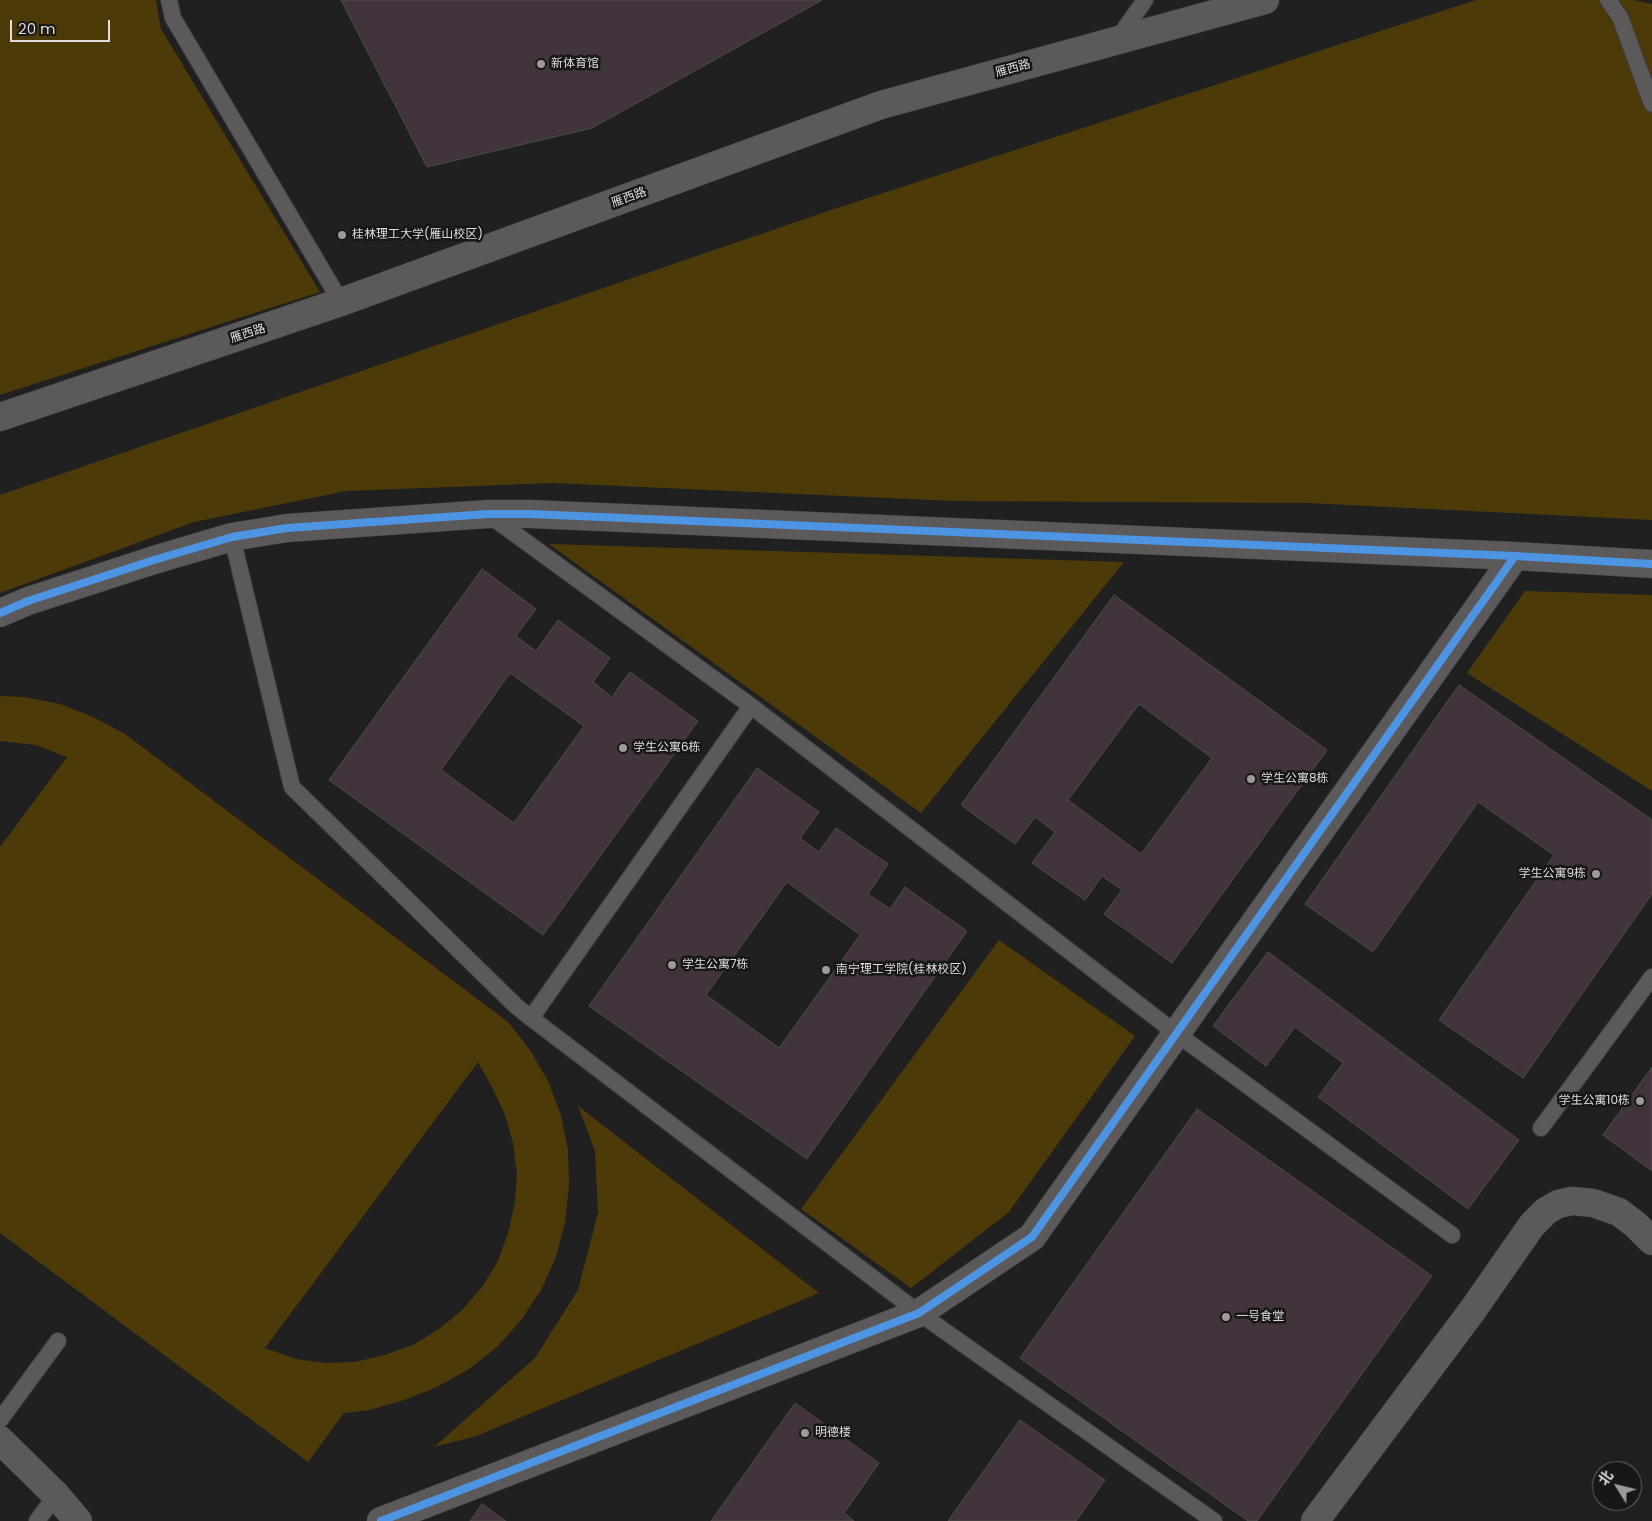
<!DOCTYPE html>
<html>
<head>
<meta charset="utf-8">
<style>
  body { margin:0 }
  #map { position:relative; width:1652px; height:1521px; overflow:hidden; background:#212020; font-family:Poppins,"Noto Sans SC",sans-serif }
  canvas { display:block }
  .north { position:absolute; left:1592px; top:1461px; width:50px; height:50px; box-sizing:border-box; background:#191616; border:1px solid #686565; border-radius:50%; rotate:306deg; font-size:14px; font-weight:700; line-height:20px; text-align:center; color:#dedcdc }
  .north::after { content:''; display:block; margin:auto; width:18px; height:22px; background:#9c9a9a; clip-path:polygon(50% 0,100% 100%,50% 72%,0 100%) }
  .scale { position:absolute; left:10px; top:20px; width:100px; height:22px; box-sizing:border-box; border:2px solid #dedcdc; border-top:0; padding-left:6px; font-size:15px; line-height:18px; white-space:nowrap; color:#dedcdc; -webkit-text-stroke:4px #191616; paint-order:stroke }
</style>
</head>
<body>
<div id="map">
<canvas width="1652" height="1521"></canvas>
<div class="north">北</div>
<div class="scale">20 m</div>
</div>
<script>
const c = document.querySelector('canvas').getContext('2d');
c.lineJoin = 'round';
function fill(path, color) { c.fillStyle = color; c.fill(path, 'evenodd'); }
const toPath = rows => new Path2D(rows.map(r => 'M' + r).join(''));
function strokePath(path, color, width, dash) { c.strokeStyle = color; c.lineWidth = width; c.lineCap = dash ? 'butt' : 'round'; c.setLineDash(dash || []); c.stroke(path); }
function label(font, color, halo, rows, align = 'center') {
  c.font = font + ' Poppins,"Noto Sans SC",sans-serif'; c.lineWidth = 5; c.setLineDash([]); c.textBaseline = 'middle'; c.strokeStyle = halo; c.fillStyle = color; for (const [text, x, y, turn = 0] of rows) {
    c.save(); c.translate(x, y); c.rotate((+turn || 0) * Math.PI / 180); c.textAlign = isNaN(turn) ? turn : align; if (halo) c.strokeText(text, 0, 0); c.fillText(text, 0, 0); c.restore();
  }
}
const green = toPath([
  [0,0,156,0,161,29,320,292,0,395],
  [1476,0,1633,0,1652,4,1652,520,1308,503,955,501,553,483,346,491,194,522,0,593,0,495,825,212],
  [549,544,1124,562,921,813],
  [1525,591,1652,595,1652,791,1467,673],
  [0,696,24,697,60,704,93,717,125,734,508,1022,530,1050,548,1081,561,1115,568,1150,569,1186,565,1222,556,1257,541,1290,521,1320,497,1347,469,1369,437,1387,404,1400,370,1410,344,1413,308,1462,0,1233,0,847,67,757,35,745,0,741],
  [478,1062,492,1087,505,1115,513,1143,517,1173,515,1203,508,1233,498,1261,482,1287,462,1310,439,1329,413,1345,385,1355,355,1362,325,1363,296,1359,265,1348],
  [999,940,1135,1036,1009,1212,911,1288,801,1209],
  [578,1106,819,1293,476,1436,434,1447,535,1358,578,1290,598,1213,595,1151]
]);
const building = toPath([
  [341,0,822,0,592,128,427,167,341,0],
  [482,569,536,609,516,636,536,651,558,620,610,658,593,682,612,697,630,672,698,721,543,935,329,780,482,569],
  [510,673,584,726,514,823,441,770,510,673],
  [1114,595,1327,750,1172,963,1104,914,1122,890,1102,876,1085,900,1032,863,1055,832,1035,817,1015,844,961,805,1114,595],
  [1139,704,1212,758,1141,854,1068,800,1139,704],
  [1459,685,1652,820,1652,894,1523,1078,1439,1020,1554,855,1478,802,1373,952,1305,904,1459,685],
  [757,768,819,812,800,838,819,852,836,828,888,864,868,894,890,909,905,887,967,931,807,1159,589,1006,757,768],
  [787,882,860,935,779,1048,706,995,787,882],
  [1268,952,1519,1140,1468,1209,1318,1097,1343,1063,1295,1027,1266,1066,1213,1026,1268,952],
  [1652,1067,1652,1171,1603,1135,1652,1067],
  [1197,1109,1432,1276,1257,1521,1248,1521,1020,1358,1197,1109],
  [795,1403,879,1463,844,1513,854,1521,711,1521,795,1403],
  [1020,1420,1105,1480,1076,1521,948,1521,1020,1420],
  [482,1504,506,1521,470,1521,482,1504]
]);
const lane = toPath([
  [169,0,173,18,341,302],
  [1608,0,1620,17,1652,104],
  [1116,41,1145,0],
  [489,515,751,706,1177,1034,1452,1235],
  [232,537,292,787,516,1006,531,1018,919,1313,1214,1521],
  [531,1018,751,706],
  [1541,1128,1652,977],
  [0,1420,58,1341],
  [37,1521,56,1495]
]);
const street = toPath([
  [0,417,341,302,881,105,1265,0],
  [0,613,28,601,154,560,232,537,287,528,488,514,530,514,1515,556,1652,564],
  [0,1440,56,1495,78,1521],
  [381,1521,919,1313,1032,1237,1515,556],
  [1315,1521,1472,1311,1532,1225,1546,1211,1558,1204,1572,1201,1593,1203,1619,1212,1636,1225,1652,1241]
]);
const cycleway = toPath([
  [0,613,28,601,154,560,232,537,287,528,488,514,530,514,1515,556,1652,564],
  [381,1521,919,1313,1032,1237,1515,556]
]);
const markers = [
  [541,64,5,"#9c9a9a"],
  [342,235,5,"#9c9a9a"],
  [623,748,5,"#9c9a9a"],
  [1251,779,5,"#9c9a9a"],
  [1596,874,5,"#9c9a9a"],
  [672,965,5,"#9c9a9a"],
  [826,970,5,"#9c9a9a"],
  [1640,1101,5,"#9c9a9a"],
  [1226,1317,5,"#9c9a9a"],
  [805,1433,5,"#9c9a9a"]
];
const poiNames = [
  ["新体育馆",551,64],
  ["桂林理工大学(雁山校区)",352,235],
  ["学生公寓6栋",633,748],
  ["学生公寓8栋",1261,779],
  ["学生公寓9栋",1586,874,"right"],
  ["学生公寓7栋",682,965],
  ["南宁理工学院(桂林校区)",836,970],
  ["学生公寓10栋",1630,1101,"right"],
  ["一号食堂",1236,1317],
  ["明德楼",815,1433]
];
const streetNames = [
  ["雁西路",1013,69,-15],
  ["雁西路",629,198,-20],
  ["雁西路",248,334,-18]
];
fill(green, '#4c3b09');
fill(building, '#42343d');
strokePath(building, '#4c4b4b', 1);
strokePath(lane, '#3c3c3c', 18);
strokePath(street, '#3c3c3c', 29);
strokePath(lane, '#5b5959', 16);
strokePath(street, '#5b5959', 28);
strokePath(cycleway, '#4d94e3', 8);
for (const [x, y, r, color] of markers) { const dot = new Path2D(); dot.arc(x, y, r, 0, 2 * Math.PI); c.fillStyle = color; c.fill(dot); strokePath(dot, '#191616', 2); }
label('12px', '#dedcdc', '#191616', poiNames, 'left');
label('12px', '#dedcdc', '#191616', streetNames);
</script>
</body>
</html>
